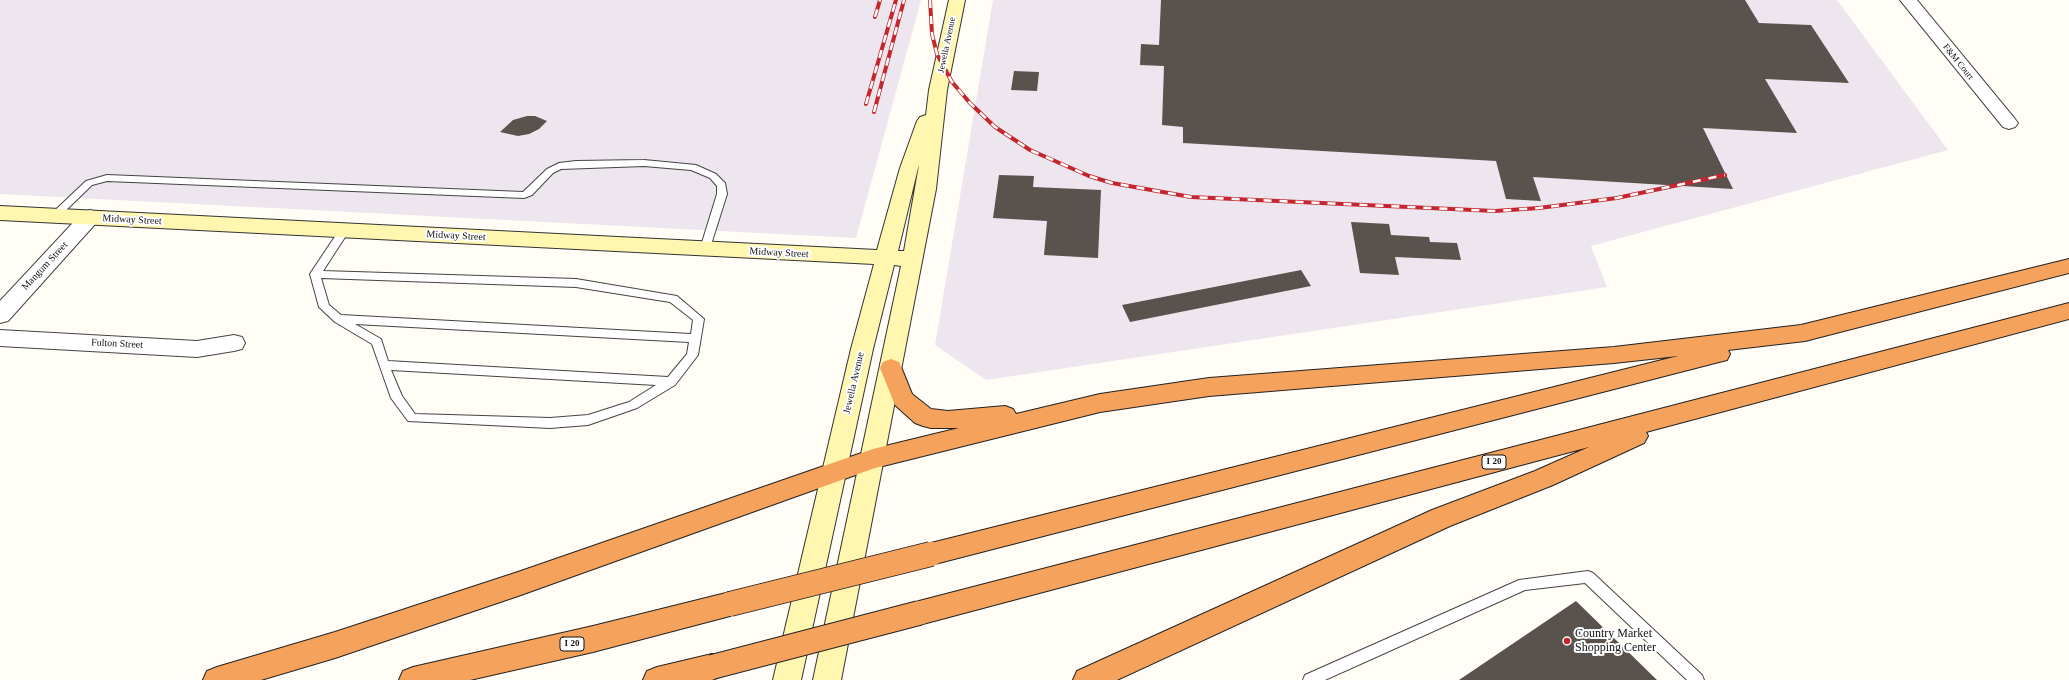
<!DOCTYPE html>
<html>
<head>
<meta charset="utf-8">
<style>
  body { margin:0 }
  canvas { display:block; background:#fffdf5 }
</style>
</head>
<body>
<canvas width="2069" height="680"></canvas>
<script>
const c = document.querySelector('canvas').getContext('2d');
c.lineJoin = 'round';
function fill(path, color) { c.fillStyle = color; c.fill(path, 'evenodd'); }
const toPath = rows => new Path2D(rows.map(r => 'M' + r).join(''));
function strokePath(path, color, width, dash) { c.strokeStyle = color; c.lineWidth = width; c.lineCap = dash ? 'butt' : 'round'; c.setLineDash(dash || []); c.stroke(path); }
function label(font, color, halo, rows, align = 'center') {
  c.font = font + ' Georgia,serif'; c.lineWidth = 4; c.setLineDash([]); c.textBaseline = 'middle'; c.strokeStyle = halo; c.fillStyle = color; for (const [text, x, y, turn = 0] of rows) {
    c.save(); c.translate(x, y); c.rotate((+turn || 0) * Math.PI / 180); c.textAlign = isNaN(turn) ? turn : align; if (halo) c.strokeText(text, 0, 0); c.fillText(text, 0, 0); c.restore();
  }
}
const industrial = toPath([
  [0,0,921,0,856,238,0,194],
  [993,0,1837,0,1948,150,1591,246,1607,287,986,380,935,345]
]);
const building = toPath([
  [1161,0,1745,0,1759,23,1811,25,1849,83,1765,79,1797,133,1703,128,1733,189,1533,177,1541,201,1506,199,1496,161,1183,143,1183,127,1162,125,1164,66,1140,65,1141,44,1159,45],
  [1014,71,1039,72,1037,91,1011,90],
  [527,116,535,116,547,121,539,129,529,134,518,136,500,132,513,120],
  [999,175,1034,176,1033,187,1101,190,1098,258,1044,255,1047,221,993,218],
  [1351,222,1389,224,1391,235,1429,237,1430,242,1457,243,1461,260,1395,257,1399,275,1360,273],
  [1301,270,1311,286,1130,322,1122,305],
  [1576,601,1657,680,1459,680]
]);
const lane = toPath([
  [644,160,696,165,716,174,725,183,727,194,709,251,701,251,700,249,717,194,717,186,710,178,691,170,644,166,561,169,553,173,532,195,524,198,107,181,92,185,58,218,50,218,49,216,86,181,107,175,523,192,547,169,559,163,576,161,644,160],
  [344,228,349,231,323,271,576,279,677,296,704,319,698,355,675,385,637,408,588,425,550,428,408,421,391,398,372,344,335,322,319,307,310,274,340,229,344,228],
  [321,278,576,287,670,302,693,320,691,334,341,315,329,305,321,278],
  [355,324,689,342,687,354,668,377,388,361,381,339,355,324],
  [391,370,656,385,629,402,588,415,550,418,415,414,402,396,391,370],
  [1588,571,1593,573,1702,675,1704,680,1687,680,1585,583,1525,590,1325,680,1303,680,1305,675,1519,580,1588,571]
]);
const street = toPath([
  [1900,0,1917,0,2015,119,2018,123,2015,127,2009,129,2003,127,1900,0],
  [90,210,97,212,100,217,97,222,8,321,0,323,0,301,83,212,90,210],
  [0,330,197,341,234,335,242,337,245,343,242,349,234,351,197,357,0,346,0,330]
]);
const secondary = toPath([
  [949,0,965,0,947,90,936,189,841,680,813,680,901,266,894,265,873,349,801,680,773,680,851,349,874,264,0,220,0,206,877,250,900,168,917,121,920,117,926,115,929,90,949,0],
  [919,165,904,251,898,251,918,168,919,165]
]);
const highway = toPath([
  [2069,259,2069,273,1805,341,1728,350,1730,354,1727,360,1719,362,931,565,922,562,918,554,922,546,931,543,1678,356,1614,363,1209,396,1100,412,875,468,518,596,335,658,261,680,203,680,207,671,217,667,335,632,518,572,873,449,959,428,931,428,923,426,915,423,895,405,880,368,883,362,891,359,899,362,912,394,931,409,948,411,1005,406,1013,409,1016,414,1100,394,1209,378,1614,347,1801,325,2069,259],
  [2069,303,2069,319,1646,432,1648,436,1644,443,1553,485,1450,526,1117,680,1073,680,1077,671,1432,510,1535,471,1589,447,919,625,910,622,906,613,910,604,919,601,2069,303],
  [730,592,739,596,743,604,739,612,730,616,593,652,470,680,399,680,403,671,413,667,593,626,730,592],
  [712,654,722,658,726,667,722,676,712,680,643,680,647,671,657,667,712,654]
]);
const rail = toPath([
  [930,0,932,34,937,54,952,82,970,103,995,127,1030,150,1089,176,1112,183,1191,197,1495,211,1539,208,1617,198,1725,175],
  [875,17,880,0],
  [866,104,896,0],
  [874,112,904,0]
]);
const highwayBridge = toPath([
  [730,604,931,554],
  [712,667,919,613]
]);
const markers = [
  [1567,641,4,"#c4262e"]
];
const farStreetnames = [
  ["Jewella Avenue",947,45,-78],
  ["F&M Court",1958,62,51]
];
const shields = [
  [1494,462,24],
  [572,644,24]
];
const shieldNames = [
  ["I 20",1494,462],
  ["I 20",572,644]
];
const streetNames = [
  ["Midway Street",132,220,3],
  ["Midway Street",456,236,3],
  ["Midway Street",779,253,3],
  ["Mangum Street",45,266,-47],
  ["Fulton Street",117,344,3],
  ["Jewella Avenue",854,383,-77]
];
const nearPoinames = [
  ["Country Market",1575,634],
  ["Shopping Center",1575,648]
];
fill(industrial, '#eee6ef');
fill(building, '#5a524d');
strokePath(lane, '#444', 2);
strokePath(street, '#444', 2);
strokePath(secondary, '#333', 2);
strokePath(highway, '#222', 2);
fill(lane, '#fff');
fill(street, '#fff');
fill(secondary, '#fff6b0');
fill(highway, '#f5a25d');
strokePath(rail, '#c4262e', 4);
strokePath(rail, '#fff', 2.5, [8]);
strokePath(highwayBridge, '#222', 26, []);
strokePath(highwayBridge, '#f5a25d', 24);
for (const [x, y, r, color] of markers) { const dot = new Path2D(); dot.arc(x, y, r, 0, 2 * Math.PI); c.fillStyle = color; c.fill(dot); strokePath(dot, '#fff', 1.5); }
label('9px', '#111', '#fff', farStreetnames);
for (const [x, y, w] of shields) { const box = new Path2D(); box.roundRect(x - w / 2, y - 7, w, 14, 3); c.fillStyle = '#fff'; c.fill(box); strokePath(box, '#111', 1); }
label('bold 9px', '#111', null, shieldNames);
label('10px', '#111', '#fff', streetNames);
label('12px', '#111', '#fff', nearPoinames, 'left');
</script>
</body>
</html>
